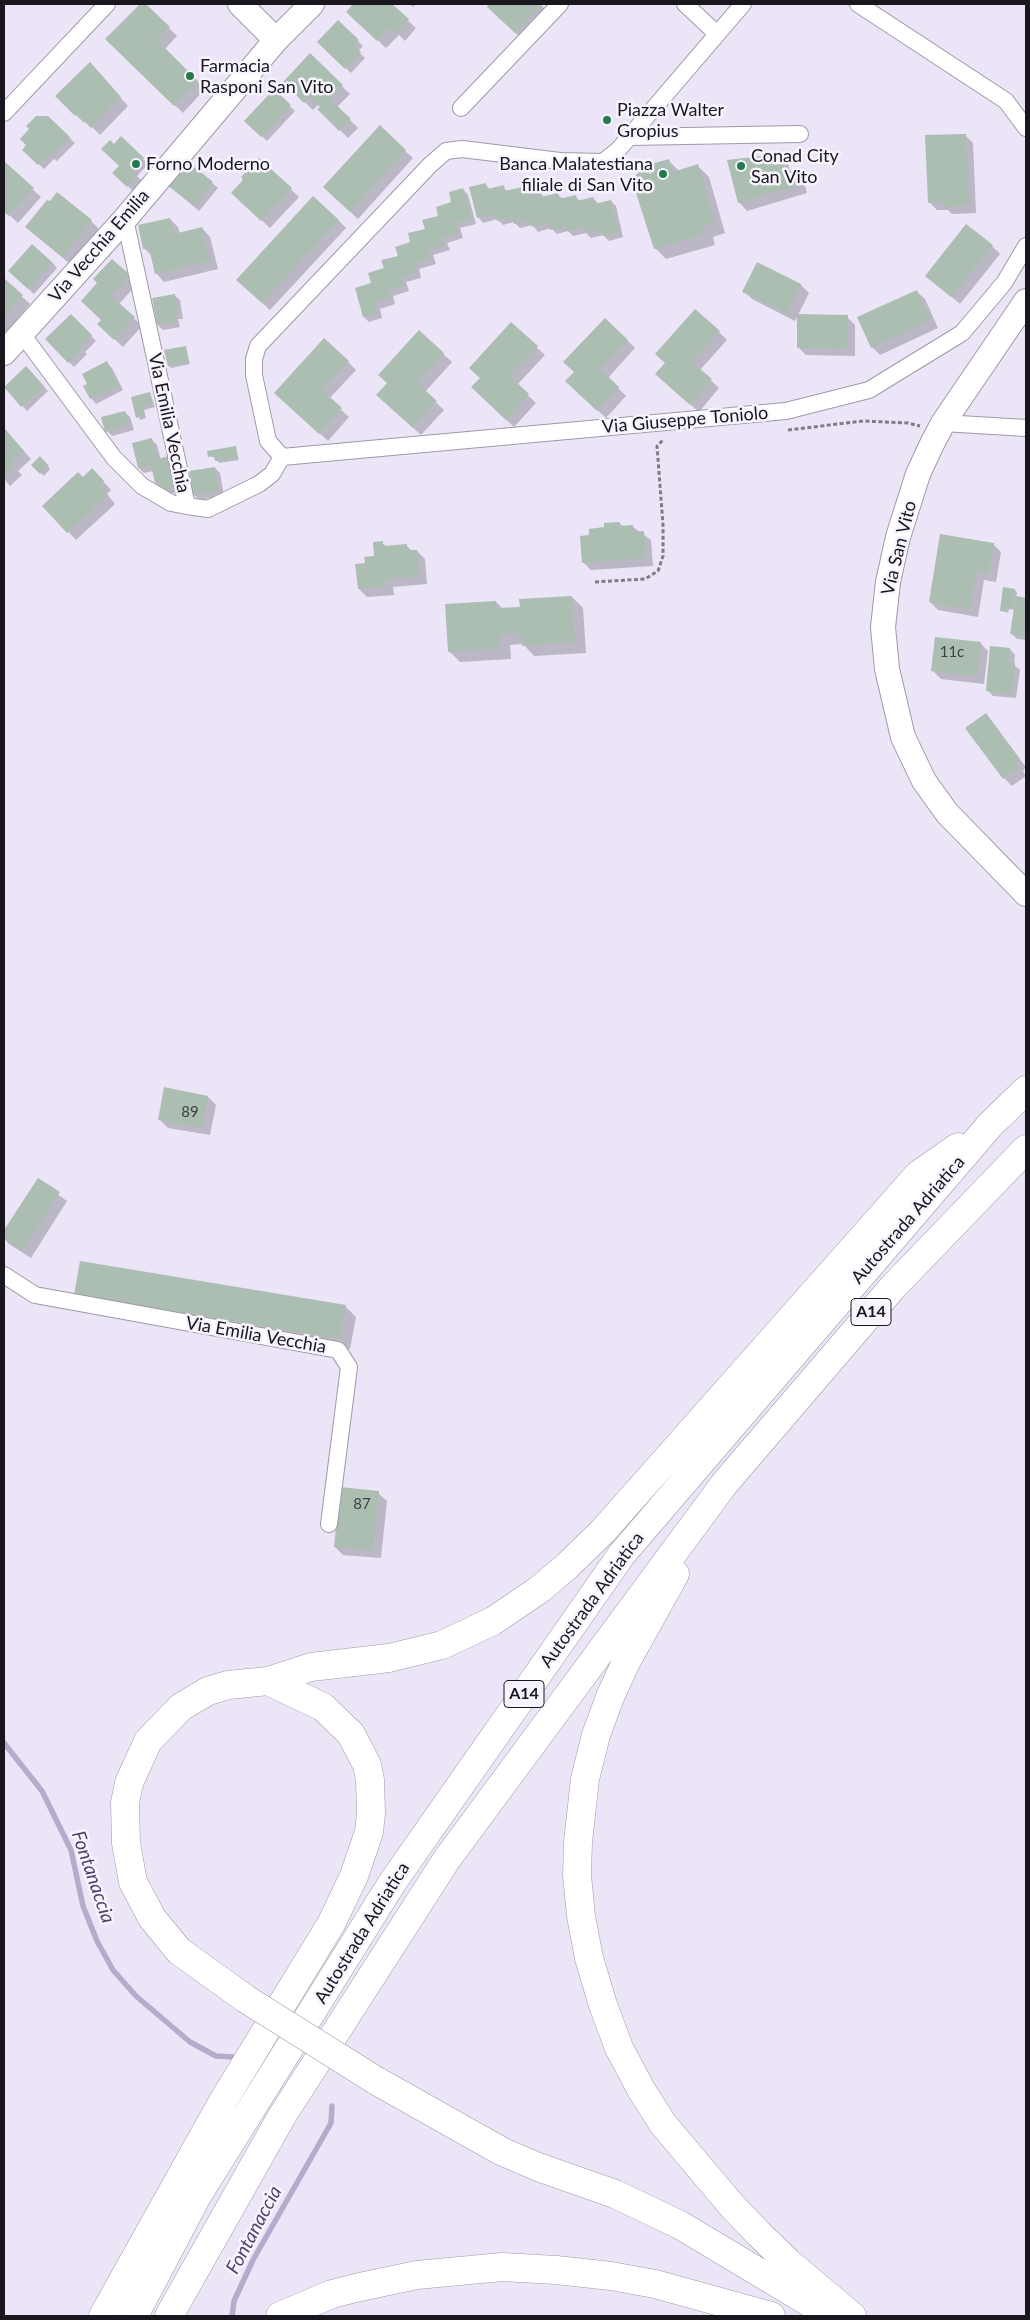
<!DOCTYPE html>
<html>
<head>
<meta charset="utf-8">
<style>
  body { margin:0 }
  #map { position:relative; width:1030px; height:2320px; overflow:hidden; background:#ebe5f7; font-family:Lato,sans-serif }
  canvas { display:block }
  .frame { position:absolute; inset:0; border:5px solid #19171d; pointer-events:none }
</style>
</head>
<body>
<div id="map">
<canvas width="1030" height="2320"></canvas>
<div class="frame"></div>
</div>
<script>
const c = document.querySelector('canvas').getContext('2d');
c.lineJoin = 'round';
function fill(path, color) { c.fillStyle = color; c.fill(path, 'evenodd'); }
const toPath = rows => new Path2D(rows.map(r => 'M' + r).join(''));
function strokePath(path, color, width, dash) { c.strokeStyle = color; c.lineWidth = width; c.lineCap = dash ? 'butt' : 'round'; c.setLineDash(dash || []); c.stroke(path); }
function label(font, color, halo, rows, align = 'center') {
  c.font = font + ' Lato,sans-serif'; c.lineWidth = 5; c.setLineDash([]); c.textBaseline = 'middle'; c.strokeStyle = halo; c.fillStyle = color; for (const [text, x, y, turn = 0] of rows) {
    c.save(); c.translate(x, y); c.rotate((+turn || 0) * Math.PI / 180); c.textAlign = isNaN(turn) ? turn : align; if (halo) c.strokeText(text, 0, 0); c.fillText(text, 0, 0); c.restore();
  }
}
const shadow = toPath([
  [141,4,144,4,177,36,165,49,205,89,183,113,107,39],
  [355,4,390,4,416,28,405,41,399,35,386,48,348,12],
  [409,4,416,4,413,7],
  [491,4,540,4,549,13,523,40,488,7],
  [338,22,363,46,358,51,365,58,351,73,319,42],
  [310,55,350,94,337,107,358,128,348,138,319,109,321,107,319,104,313,110,284,82],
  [98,72,128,106,100,135,86,121,84,123,57,96],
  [274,91,295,111,267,141,246,121],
  [47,117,75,143,57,161,54,159,44,169,24,150],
  [965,135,973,143,976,213,952,214,948,210,937,210,929,202],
  [121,138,148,164,137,176,142,181,133,191,114,173,121,166,114,145],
  [405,151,413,158,358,219,332,195],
  [780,155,788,163,790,172,795,171,803,179,807,193,747,211,739,202],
  [259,159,299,197,270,228,241,201,245,180],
  [669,161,679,171,698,166,709,177,725,233,713,237,715,245,666,259,655,248,647,191],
  [4,163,41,197,18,223,4,210],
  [187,163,218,188,199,211,174,190],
  [485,184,491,190,503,187,508,192,521,188,527,194,539,191,544,197,557,194,563,199,575,196,580,201,593,198,599,204,611,201,616,206,623,237,609,241,603,235,591,238,586,233,573,236,568,231,557,234,551,228,538,232,533,225,520,228,514,222,503,225,497,219,483,223,478,217],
  [463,189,468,195,476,224,460,228,463,238,447,243,450,250,433,255,436,264,419,269,421,278,406,282,409,291,393,296,395,304,380,309,382,318,369,322,364,317,373,284,453,203],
  [170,219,178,227,180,234,202,228,210,237,218,269,164,282,156,273,152,256,144,248],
  [338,220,346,228,270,310,246,288],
  [91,221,99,229,70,264,27,227],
  [992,246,1000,254,960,304,927,276],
  [52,262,57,268,34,294,14,276],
  [757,264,801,285,809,293,795,321,752,299,744,291],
  [129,276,137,284,119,304,142,326,123,347,107,332,103,320,91,309],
  [4,280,30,304,10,328,14,333,9,340,4,335],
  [916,291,925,299,938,328,880,355,872,347],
  [174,295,180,300,183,319,178,319,180,327,163,330,158,325],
  [71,315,96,341,85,352,87,354,74,367,46,339],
  [847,317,855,325,855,356,806,355,798,347],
  [511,324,545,355,517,385,536,403,514,427,480,395,481,378],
  [419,332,452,362,425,392,444,410,421,435,386,403,388,384],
  [719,332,727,340,700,370,719,388,699,412,665,382],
  [627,340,635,348,608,378,626,396,606,418,575,389],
  [185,347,190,364,171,368,169,366],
  [348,362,356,370,329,399,349,417,328,441,284,400],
  [107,363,112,368,123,390,96,404,91,398],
  [26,368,48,391,27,411,5,387],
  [150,393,155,407,144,410,146,418,140,420,133,398],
  [125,412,130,417,134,430,112,436,107,431],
  [4,428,31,459,18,471,22,475,10,486,4,479],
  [152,440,157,445,161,460,181,491,166,495,156,483,153,471,144,473,139,468],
  [235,447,239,460,219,463,216,458,210,456],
  [40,458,50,469,44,476,33,465],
  [215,468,220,473,224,496,200,500,194,495],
  [100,478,111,490,107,494,115,504,76,540,44,506,82,479],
  [619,523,624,527,633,527,651,540,653,566,591,570,583,562,591,537],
  [382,543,387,547,407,546,412,551,417,551,425,559,427,584,393,587,394,595,367,597,359,589,366,565,375,557],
  [993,544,1001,552,996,582,984,580,978,617,938,610,930,602],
  [1015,590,1017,592,1016,598,1026,599,1026,640,1017,639,1012,634,1015,610,1009,609,1008,613,1001,610],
  [572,597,583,608,586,653,534,656,523,644,510,645,511,659,460,662,449,651,496,602,503,609,521,608],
  [980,643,988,651,984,684,941,679,933,671],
  [1010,649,1015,655,1014,665,1020,670,1016,698,993,696,987,690],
  [985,715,1026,767,1023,771,1026,776,1012,786,1004,778],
  [208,1097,216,1105,210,1135,168,1128,160,1120],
  [38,1180,67,1201,31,1258,9,1244,4,1238,4,1232],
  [87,1305,345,1306,356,1317,350,1349],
  [378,1493,387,1501,381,1558,343,1555,335,1547]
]);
const stream = toPath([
  [4,1743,42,1791,71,1850,83,1906,97,1941,113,1970,136,1996,190,2042,216,2056,235,2057],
  [232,2316,234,2301,253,2260,331,2123,332,2106]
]);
const building = toPath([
  [140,4,146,4,170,27,157,40,198,81,174,106,105,39],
  [353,4,392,4,409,19,396,34,390,28,377,41,346,12],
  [489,4,542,4,515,33,487,7],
  [338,20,359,40,354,45,361,52,345,69,317,42],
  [310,53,343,85,330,99,351,119,339,131,317,109,320,107,310,97,304,103,283,82],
  [90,62,121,97,91,128,77,114,75,116,55,96],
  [274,89,291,105,261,137,244,121],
  [36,116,48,116,70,137,51,157,48,155,38,165,22,150,26,145,20,139,29,129,26,126],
  [380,125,406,150,350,212,323,187],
  [966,134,969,206,943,207,943,202,928,203,925,135],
  [121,136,144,158,133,170,138,175,127,187,112,173,119,166,101,149,110,140,114,144],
  [780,154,785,172,796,170,800,185,738,203,727,160],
  [259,158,292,188,261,221,231,193,243,180,241,177],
  [669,159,673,172,698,164,715,222,703,226,705,234,654,249,636,193,645,190,634,177,642,169,651,174,648,165],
  [4,161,34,188,9,216,4,212],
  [187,161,213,182,194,206,167,185],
  [486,183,487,189,504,185,505,191,522,187,523,193,539,189,541,197,558,193,559,199,576,195,577,201,593,197,595,204,611,200,619,232,602,236,601,230,585,233,583,227,567,231,566,226,550,230,549,223,532,227,530,220,514,224,512,217,497,221,495,214,477,218,469,187],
  [463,188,472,219,456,223,459,233,443,237,445,245,429,250,431,259,414,264,417,273,402,277,405,286,388,291,391,299,375,303,378,313,363,317,355,288,371,283,368,273,384,268,381,260,398,256,395,247,410,242,408,233,425,229,422,220,438,216,436,207,451,202,449,192],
  [57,192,92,220,62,257,25,227,47,200,50,201],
  [313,196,339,220,262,303,236,280],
  [170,218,174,234,202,227,210,261,155,274,149,248,143,249,138,225],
  [966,224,993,245,951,297,925,276],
  [32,244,52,262,28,289,8,271],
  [112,259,130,275,111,296,135,317,114,340,97,324,101,320,81,301,97,283,93,279],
  [757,262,801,284,787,314,742,292],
  [4,278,23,295,4,318],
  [917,290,931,320,871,348,857,317],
  [175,294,178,314,174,314,175,322,157,325,152,298],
  [695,309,720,331,692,362,712,379,690,405,655,374,665,363,655,354],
  [71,314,92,335,80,346,83,349,68,363,45,339],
  [797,314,848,315,847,349,797,348],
  [605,318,628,340,600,369,619,387,597,411,565,381,574,372,563,362],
  [511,322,538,346,510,376,529,394,506,420,471,387,480,378,469,368],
  [419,330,444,353,417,383,437,401,413,428,376,395,387,383,378,375],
  [324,338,349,361,322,390,342,408,319,434,274,393],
  [186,346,189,362,168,366,164,350],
  [107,361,119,385,90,399,83,386,87,384,82,374],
  [26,366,44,386,21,407,4,387],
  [150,392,153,405,142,408,144,416,136,418,131,397],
  [125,411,129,425,105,432,101,417],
  [4,428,24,451,11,462,15,466,4,476],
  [152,438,157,459,169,456,177,486,160,491,159,482,155,483,151,465,138,468,132,443],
  [236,446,238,458,215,461,214,456,208,457,207,451],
  [40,456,49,466,40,474,31,465],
  [215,467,219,491,193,495,189,471],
  [92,468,104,481,100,486,108,495,67,533,42,506,78,472,83,477],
  [620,522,620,526,633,525,634,532,644,531,646,558,582,563,580,536,589,535,589,529,604,527,604,523],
  [940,534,994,543,989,574,976,572,970,610,929,602],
  [383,541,383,546,407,544,407,550,417,550,419,577,386,579,386,587,358,589,355,564,365,563,364,557,374,556,373,542],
  [1003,587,1015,589,1012,609,1007,608,1006,612,1000,611],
  [572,596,575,642,522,646,521,633,500,635,500,648,448,652,445,604,496,601,497,608,520,607,519,599],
  [1016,596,1026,598,1026,636,1010,634],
  [935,637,981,642,977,677,931,671],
  [990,646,1010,648,1008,662,1015,663,1012,694,986,691],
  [986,713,1020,759,1016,762,1019,767,1003,779,965,728],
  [164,1087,208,1096,202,1128,158,1120],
  [38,1178,60,1192,22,1251,4,1239,4,1230],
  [80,1261,346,1305,340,1339,74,1295],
  [340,1487,379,1491,373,1551,334,1547]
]);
const path = toPath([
  [788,430,863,421,908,423,920,426],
  [595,582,645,579,658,571,663,556,663,525,657,446,664,439]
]);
const street = toPath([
  [685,4,717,34],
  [858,4,1006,101,1026,128],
  [461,108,560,4],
  [4,113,107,4],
  [628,137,800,134],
  [22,334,114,458,142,486,171,503,187,506,125,219],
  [943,423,1026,428],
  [282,457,786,411,869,390,962,333,1004,283,1026,246],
  [282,457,268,441,254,375,254,359,258,346,430,165,446,151,462,149,560,161,603,162,618,150,743,4],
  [187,506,208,509,259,484,272,474,282,457],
  [4,1275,35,1295,338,1350,349,1367,329,1524]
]);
const secondary = toPath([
  [240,4,276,40],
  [1026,301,943,423,932,444,918,474,898,537,888,582,883,627,887,669,903,737,924,781,947,813,1026,894],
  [4,353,125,219,276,40,312,4]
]);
const highway = toPath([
  [675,1574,626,1662,610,1697,596,1735,585,1779,578,1842,577,1875,581,1916,589,1958,603,2005,619,2048,642,2091,663,2124,733,2207,759,2234,789,2263,852,2316],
  [246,1999,179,1951,152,1918,133,1882,126,1843,125,1803,129,1783,148,1741,181,1707,208,1691,228,1685,268,1681,311,1667,389,1658,442,1645,493,1621,540,1589,567,1566,603,1531,918,1175,958,1147],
  [375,2080,501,2151,538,2167,615,2194,680,2225,832,2316],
  [103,2316,223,2101,331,1924,354,1876,369,1832,371,1813,370,1780,367,1765,351,1734,323,1707,268,1681],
  [134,2316,197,2196,392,1883,622,1554,990,1125,1026,1090],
  [169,2316,282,2116,447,1859,725,1483,892,1288,1026,1149],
  [280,2316,332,2294,360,2287,417,2275,502,2267,556,2270,611,2276,655,2284,771,2316]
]);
const highwayBridge = toPath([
  [246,1999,375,2080]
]);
const markers = [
  [190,76,5,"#24794d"],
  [607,120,5,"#24794d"],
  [136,164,5,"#24794d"],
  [741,166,5,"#24794d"],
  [663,174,5,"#24794d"]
];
const numberNames = [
  ["11c",952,652],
  ["89",190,1112],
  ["87",362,1504]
];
const shields = [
  [871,1312,40],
  [524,1694,40]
];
const shieldNames = [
  ["A14",871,1312],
  ["A14",524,1694]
];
const poiNames = [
  ["Farmacia",200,66],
  ["Rasponi San Vito",200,87],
  ["Piazza Walter",617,110],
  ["Gropius",617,131],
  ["Conad City",751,156],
  ["San Vito",751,177],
  ["Forno Moderno",146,164],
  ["Banca Malatestiana",653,164,"right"],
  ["filiale di San Vito",653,185,"right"]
];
const streetNames = [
  ["Via Vecchia Emilia",99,246,-49],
  ["Via Giuseppe Toniolo",685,420,-5],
  ["Via Emilia Vecchia",169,423,78],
  ["Via San Vito",899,548,-76],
  ["Autostrada Adriatica",908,1220,-49],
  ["Via Emilia Vecchia",256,1335,10],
  ["Autostrada Adriatica",592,1600,-54],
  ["Autostrada Adriatica",362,1933,-58]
];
const waterNames = [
  ["Fontanaccia",93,1877,71],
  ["Fontanaccia",254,2230,-62]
];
fill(shadow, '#0003');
strokePath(stream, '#b7abcc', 5.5);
fill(building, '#acbdb2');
strokePath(street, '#9f99a9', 18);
strokePath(secondary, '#9f99a9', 26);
strokePath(highway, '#9f99a9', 29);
strokePath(path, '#7f7b87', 3, [4, 2.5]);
strokePath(street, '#fff', 16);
strokePath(secondary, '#fff', 24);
strokePath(highway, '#fff', 28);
strokePath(highwayBridge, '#9f99a9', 29, []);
strokePath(highwayBridge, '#fff', 28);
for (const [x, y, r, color] of markers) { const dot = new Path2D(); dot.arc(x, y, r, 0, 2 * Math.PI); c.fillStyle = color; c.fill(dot); strokePath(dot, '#f7f4fe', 2); }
label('15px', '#3e4042', null, numberNames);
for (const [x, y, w] of shields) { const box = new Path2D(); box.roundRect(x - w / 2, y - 13.5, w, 27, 4); c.fillStyle = '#f7f4fe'; c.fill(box); strokePath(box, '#19171d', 1); }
label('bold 16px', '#19171d', null, shieldNames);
label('18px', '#19171d', '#f7f4fe', poiNames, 'left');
label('18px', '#19171d', '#f7f4fe', streetNames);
label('italic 19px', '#53406e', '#f7f4fe', waterNames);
</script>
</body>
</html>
